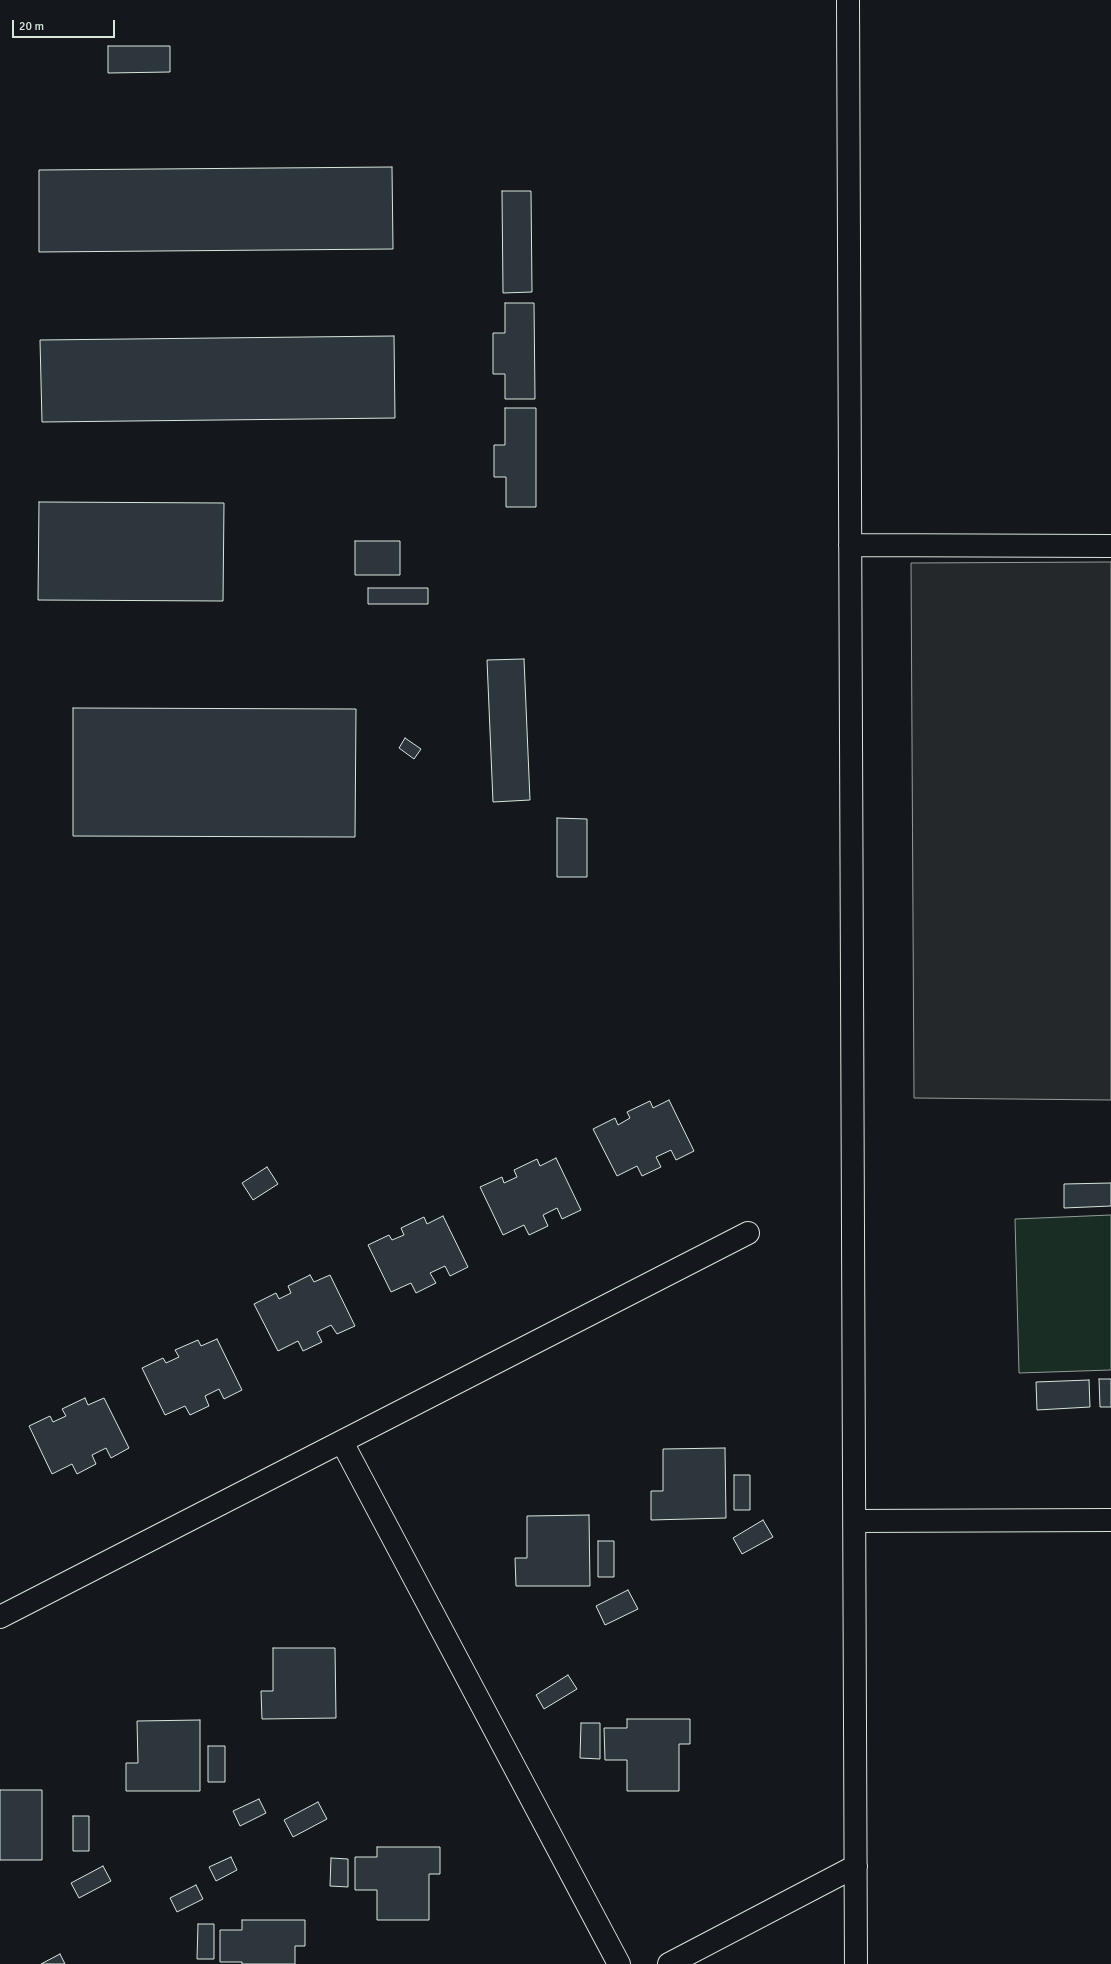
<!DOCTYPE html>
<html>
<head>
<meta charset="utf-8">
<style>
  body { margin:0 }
  #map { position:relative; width:1111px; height:1964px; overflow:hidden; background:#14181c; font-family:Signika,sans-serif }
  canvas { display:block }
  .scale { position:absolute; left:12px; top:20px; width:103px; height:18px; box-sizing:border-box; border:2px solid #d8e6dc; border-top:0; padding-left:5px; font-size:12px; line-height:14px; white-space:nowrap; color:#d8e6dc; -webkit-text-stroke:3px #14181c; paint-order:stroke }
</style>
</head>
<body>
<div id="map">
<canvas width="1111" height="1964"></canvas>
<div class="scale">20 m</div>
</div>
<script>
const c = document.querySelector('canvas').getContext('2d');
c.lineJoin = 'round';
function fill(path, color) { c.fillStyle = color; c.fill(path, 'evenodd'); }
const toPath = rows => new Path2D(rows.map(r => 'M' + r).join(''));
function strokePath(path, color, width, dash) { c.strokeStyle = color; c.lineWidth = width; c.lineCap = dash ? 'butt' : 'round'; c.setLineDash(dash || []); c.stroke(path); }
const green = toPath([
  [1111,1215,1111,1370,1019,1373,1015,1219,1111,1215]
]);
const parking = toPath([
  [1111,562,1111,1100,914,1098,911,563,1111,562]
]);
const building = toPath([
  [108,46,170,46,170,72,108,73,108,46],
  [392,167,393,249,39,252,39,170,392,167],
  [502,191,531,191,532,292,503,293,502,191],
  [505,303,534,303,535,399,505,399,505,374,493,374,493,333,505,333,505,303],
  [394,336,395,418,42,422,40,340,394,336],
  [505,408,536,408,536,507,506,507,506,477,494,477,494,445,505,445,505,408],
  [39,502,224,503,223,601,38,600,39,502],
  [355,541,400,541,400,575,355,575,355,541],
  [368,588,428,588,428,604,368,604,368,588],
  [524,659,530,800,493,802,487,660,524,659],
  [73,708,356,709,355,837,73,836,73,708],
  [405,738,421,749,414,759,399,748,405,738],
  [557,818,587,819,587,877,557,877,557,818],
  [669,1100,694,1151,676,1160,671,1150,656,1157,661,1167,642,1176,637,1166,617,1176,593,1129,615,1118,618,1125,630,1118,627,1112,650,1101,653,1108,669,1100],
  [556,1158,581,1210,562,1219,557,1208,543,1215,548,1226,529,1235,524,1225,503,1235,480,1187,502,1177,504,1183,517,1177,514,1170,537,1159,540,1166,556,1158],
  [267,1167,278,1184,253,1200,242,1183,267,1167],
  [1111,1183,1111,1206,1064,1208,1064,1184,1111,1183],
  [443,1216,468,1267,450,1276,445,1266,430,1273,436,1283,416,1293,411,1283,391,1292,368,1245,389,1235,392,1240,404,1235,401,1228,424,1217,427,1224,443,1216],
  [310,1275,314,1282,330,1275,355,1326,337,1334,331,1325,317,1332,322,1342,303,1351,298,1341,278,1351,254,1304,276,1293,279,1299,291,1293,288,1286,310,1275],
  [217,1339,242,1390,224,1399,219,1389,205,1396,209,1406,190,1415,185,1406,165,1415,142,1368,163,1358,166,1363,179,1357,175,1350,198,1340,201,1346,217,1339],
  [1099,1379,1111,1379,1111,1407,1100,1407,1099,1379],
  [1089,1380,1090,1407,1037,1410,1036,1382,1089,1380],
  [85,1398,88,1405,104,1398,129,1448,111,1458,106,1448,92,1455,96,1464,77,1474,72,1464,52,1474,29,1426,50,1416,53,1422,66,1416,62,1409,85,1398],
  [725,1448,726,1518,651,1520,651,1491,663,1491,663,1449,725,1448],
  [734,1475,750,1475,750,1510,734,1510,734,1475],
  [589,1515,590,1586,516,1586,515,1558,527,1558,527,1516,589,1515],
  [763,1520,773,1537,742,1554,733,1538,763,1520],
  [598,1541,614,1541,614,1577,598,1577,598,1541],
  [628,1590,638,1609,605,1625,596,1606,628,1590],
  [273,1648,335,1648,336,1718,262,1719,261,1691,273,1691,273,1648],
  [568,1675,577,1689,544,1709,536,1695,568,1675],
  [627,1719,690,1719,690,1744,679,1744,679,1791,627,1791,627,1760,605,1760,604,1728,627,1728,627,1719],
  [200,1720,200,1791,126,1791,126,1763,138,1763,137,1721,200,1720],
  [581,1723,600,1723,600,1759,580,1758,581,1723],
  [208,1746,225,1746,225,1782,208,1782,208,1746],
  [0,1790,42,1790,42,1860,0,1860,0,1790],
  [259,1799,266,1813,240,1826,233,1811,259,1799],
  [318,1802,327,1819,293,1837,284,1820,318,1802],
  [73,1816,89,1816,89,1851,73,1851,73,1816],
  [377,1847,440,1847,440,1874,429,1874,429,1920,377,1920,377,1890,355,1890,355,1857,377,1857,377,1847],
  [231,1857,237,1870,216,1881,209,1867,231,1857],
  [331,1858,348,1859,348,1887,330,1886,331,1858],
  [103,1866,111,1881,79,1898,71,1883,103,1866],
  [196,1885,203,1899,177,1912,170,1898,196,1885],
  [242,1920,305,1920,305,1946,295,1946,295,1964,242,1964,242,1962,220,1962,220,1930,242,1930,242,1920],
  [198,1924,214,1924,214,1959,197,1959,198,1924],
  [60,1954,65,1964,41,1964,60,1954]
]);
const street = toPath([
  [848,0,856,1964],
  [850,545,1111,546],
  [342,1442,619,1964],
  [855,1521,1111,1520],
  [0,1617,748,1233],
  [669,1964,856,1866]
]);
fill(green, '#1a2d24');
strokePath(green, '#939e99', 1);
fill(parking, '#24282b');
strokePath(parking, '#939e99', 1);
fill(building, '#2c363c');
strokePath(building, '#d8e6dc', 1);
strokePath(street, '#d8e6dc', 24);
strokePath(street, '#14181c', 22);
</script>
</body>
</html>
